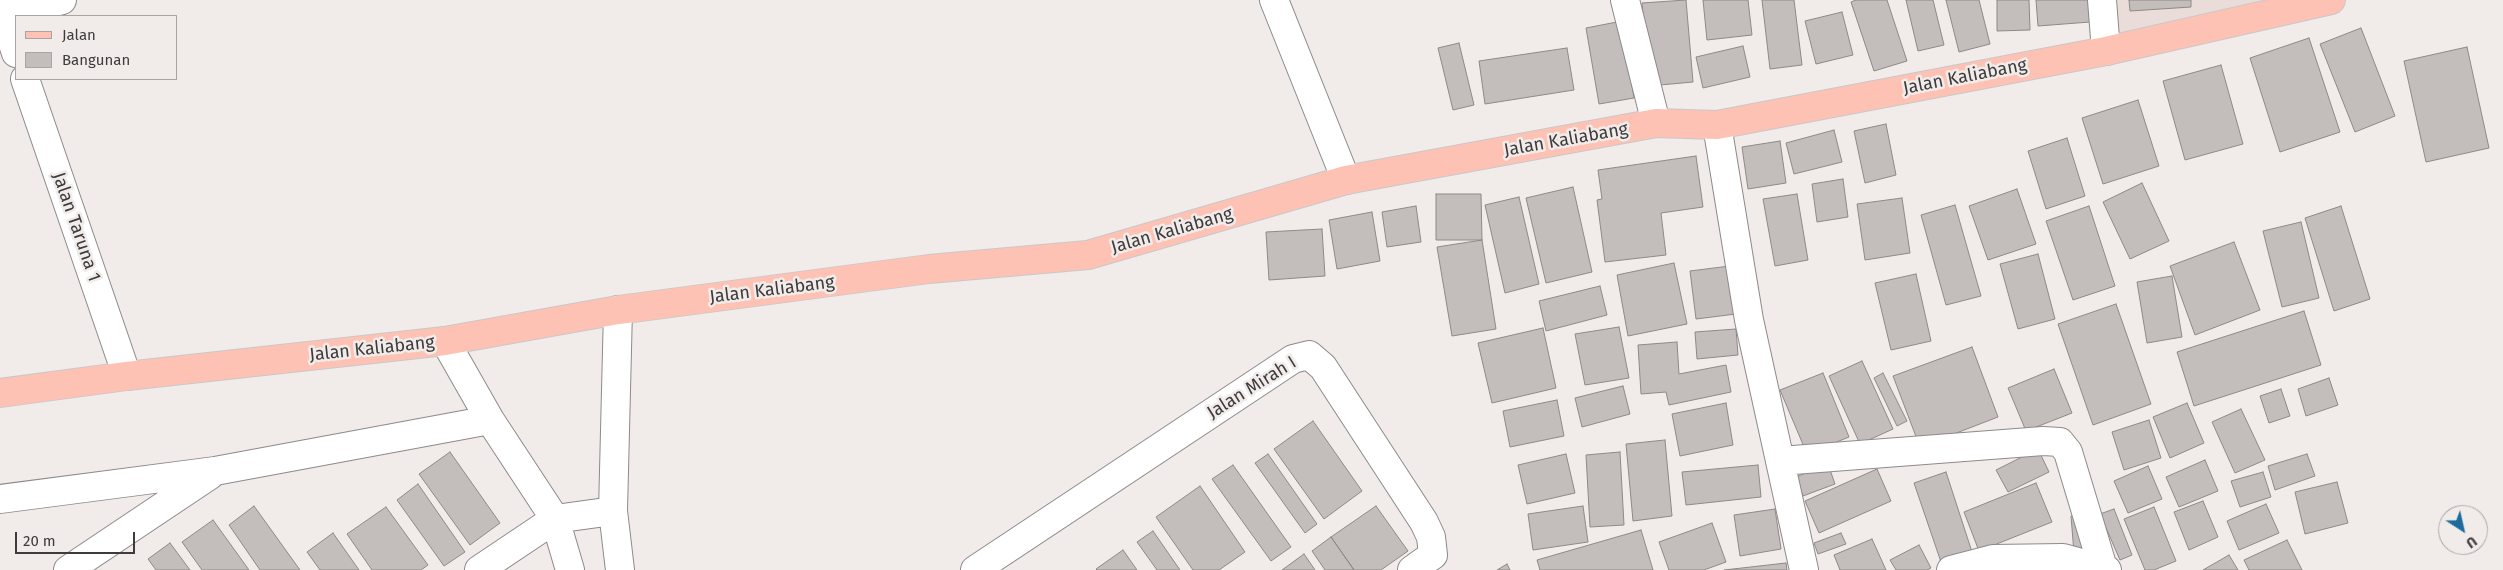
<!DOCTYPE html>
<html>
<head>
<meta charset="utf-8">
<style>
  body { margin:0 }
  #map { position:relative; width:2503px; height:570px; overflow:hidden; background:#f1ebea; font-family:"Fira Sans",sans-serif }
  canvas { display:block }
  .legend { position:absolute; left:15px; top:15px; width:162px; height:65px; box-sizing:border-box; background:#f1ebea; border:1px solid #a9a5a4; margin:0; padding:6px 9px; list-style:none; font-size:15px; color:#3d3b3b }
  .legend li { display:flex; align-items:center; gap:10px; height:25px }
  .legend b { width:25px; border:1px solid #a9a5a4 }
  .north { position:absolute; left:2438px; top:505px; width:50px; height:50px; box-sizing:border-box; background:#f1ebea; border:1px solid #a9a5a4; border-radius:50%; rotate:145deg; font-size:14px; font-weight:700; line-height:20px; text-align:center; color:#3d3b3b }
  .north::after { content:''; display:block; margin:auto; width:18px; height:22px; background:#1d6a9d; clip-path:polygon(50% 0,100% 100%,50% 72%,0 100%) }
  .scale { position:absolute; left:15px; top:532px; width:120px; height:22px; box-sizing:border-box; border:2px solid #3d3b3b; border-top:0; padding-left:6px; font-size:15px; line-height:18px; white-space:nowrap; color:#3d3b3b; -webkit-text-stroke:4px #f1ebea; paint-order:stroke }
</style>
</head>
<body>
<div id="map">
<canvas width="2503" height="570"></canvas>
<ul class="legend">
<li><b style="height:6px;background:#fec2b5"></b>Jalan</li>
<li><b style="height:14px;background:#c3bdbc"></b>Bangunan</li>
</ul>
<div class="north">U</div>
<div class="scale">20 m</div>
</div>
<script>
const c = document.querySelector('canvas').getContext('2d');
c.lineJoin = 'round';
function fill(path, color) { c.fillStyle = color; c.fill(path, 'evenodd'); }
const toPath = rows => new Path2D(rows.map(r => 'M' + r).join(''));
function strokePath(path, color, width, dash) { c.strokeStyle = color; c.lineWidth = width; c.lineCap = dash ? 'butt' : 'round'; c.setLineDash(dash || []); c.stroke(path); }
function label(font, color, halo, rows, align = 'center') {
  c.font = font + ' "Fira Sans",sans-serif'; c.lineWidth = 5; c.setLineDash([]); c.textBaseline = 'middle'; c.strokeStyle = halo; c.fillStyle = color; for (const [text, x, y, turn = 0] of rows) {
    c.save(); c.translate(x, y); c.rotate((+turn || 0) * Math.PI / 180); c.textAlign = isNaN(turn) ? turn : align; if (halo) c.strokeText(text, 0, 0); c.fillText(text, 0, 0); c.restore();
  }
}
const built = toPath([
  [2104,0,2331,0,2106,51]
]);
const building = toPath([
  [1686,0,1693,82,1649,86,1642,3,1686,0],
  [1703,0,1748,0,1752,35,1707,40,1703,0],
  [1762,0,1794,0,1802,65,1770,69,1762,0],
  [1856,0,1887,0,1907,61,1874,71,1851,2,1856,0],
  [1906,0,1933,0,1944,45,1918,51,1906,0],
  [1946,0,1979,0,1990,44,1959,52,1946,0],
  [1997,0,2029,0,2030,30,1997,31,1997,0],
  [2036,0,2088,0,2090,22,2038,26,2036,0],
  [2129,0,2191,0,2191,7,2130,11,2129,0],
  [1842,12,1853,55,1816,64,1805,21,1842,12],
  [1622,21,1634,98,1599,104,1586,28,1622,21],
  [2361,28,2395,116,2355,132,2320,44,2361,28],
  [2309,38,2340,132,2280,152,2250,58,2309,38],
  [1459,43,1474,105,1453,110,1438,48,1459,43],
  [1743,46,1750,77,1703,88,1696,57,1743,46],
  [2467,47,2489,148,2426,162,2404,61,2467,47],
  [1567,48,1574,90,1485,104,1479,61,1567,48],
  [2221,65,2243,144,2185,160,2163,81,2221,65],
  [2138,100,2159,166,2103,184,2082,118,2138,100],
  [1886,124,1896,175,1865,183,1854,131,1886,124],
  [1834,130,1842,162,1794,174,1786,143,1834,130],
  [2067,138,2085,196,2046,209,2028,151,2067,138],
  [1780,141,1786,183,1748,189,1742,147,1780,141],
  [1696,156,1703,207,1661,213,1666,255,1605,262,1597,200,1602,199,1598,170,1696,156],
  [1843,179,1848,217,1817,222,1812,184,1843,179],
  [2142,183,2169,241,2130,259,2103,202,2142,183],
  [1573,187,1592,272,1546,283,1526,198,1573,187],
  [2017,189,2036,244,1988,260,1969,206,2017,189],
  [1436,194,1481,194,1482,240,1436,240,1436,194],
  [1797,194,1808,260,1775,266,1763,199,1797,194],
  [1519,197,1539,284,1505,293,1485,205,1519,197],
  [1902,198,1910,253,1865,260,1857,204,1902,198],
  [1955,205,1981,296,1946,305,1921,215,1955,205],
  [1416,206,1421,242,1387,247,1382,212,1416,206],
  [2089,206,2115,286,2073,300,2046,221,2089,206],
  [2341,206,2370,299,2334,311,2305,218,2341,206],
  [1372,212,1380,261,1337,269,1329,220,1372,212],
  [2301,222,2319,298,2282,307,2263,231,2301,222],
  [1322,229,1325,276,1269,280,1266,232,1322,229],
  [1482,240,1496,329,1452,336,1437,247,1482,240],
  [2234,242,2260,310,2195,335,2170,266,2234,242],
  [2038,254,2055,319,2018,329,2000,264,2038,254],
  [1674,263,1687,324,1628,336,1617,275,1674,263],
  [1730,266,1736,314,1696,319,1690,271,1730,266],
  [1916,274,1931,341,1891,350,1875,283,1916,274],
  [2172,276,2182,337,2147,343,2137,282,2172,276],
  [1600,286,1607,315,1546,331,1539,301,1600,286],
  [2116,304,2151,404,2093,425,2058,324,2116,304],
  [2304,311,2321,365,2194,406,2177,352,2304,311],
  [1619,327,1629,378,1585,385,1575,334,1619,327],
  [1543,328,1556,388,1492,403,1478,343,1543,328],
  [1736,329,1738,355,1697,359,1695,332,1736,329],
  [1677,342,1679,374,1726,365,1731,392,1669,405,1666,392,1641,394,1638,345,1677,342],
  [1972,347,1998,417,1920,447,1893,376,1972,347],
  [1862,361,1893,429,1860,444,1829,376,1862,361],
  [2054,369,2072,413,2026,431,2008,388,2054,369],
  [1823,373,1849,437,1807,454,1780,390,1823,373],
  [1883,373,1907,421,1897,426,1874,378,1883,373],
  [2329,378,2338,405,2306,416,2298,389,2329,378],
  [1623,386,1630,414,1582,427,1575,398,1623,386],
  [2281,389,2290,416,2269,423,2260,396,2281,389],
  [1557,400,1564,436,1510,447,1503,411,1557,400],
  [1726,403,1733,445,1680,456,1672,414,1726,403],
  [2187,403,2204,443,2170,458,2153,417,2187,403],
  [2241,409,2265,460,2235,473,2212,422,2241,409],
  [2149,420,2161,458,2124,470,2112,432,2149,420],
  [1313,421,1362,491,1324,519,1274,449,1313,421],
  [1665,440,1672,516,1633,521,1626,444,1665,440],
  [2038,449,2049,472,2008,492,1996,470,2038,449],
  [450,452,500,523,470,545,419,474,450,452],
  [1620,452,1624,525,1590,527,1586,455,1620,452],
  [1268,454,1317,524,1305,533,1255,463,1268,454],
  [1566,454,1575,493,1527,504,1518,465,1566,454],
  [2307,454,2315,476,2275,490,2268,466,2307,454],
  [2205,460,2218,491,2179,507,2166,477,2205,460],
  [1828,464,1835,484,1803,496,1796,477,1828,464],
  [1233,465,1291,547,1271,561,1212,479,1233,465],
  [1758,465,1761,497,1686,505,1682,472,1758,465],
  [2148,466,2162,499,2128,513,2114,481,2148,466],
  [1877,469,1891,501,1819,533,1805,501,1877,469],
  [1946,472,1973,555,1942,565,1914,483,1946,472],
  [2263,472,2271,497,2240,507,2231,481,2263,472],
  [2337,482,2348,523,2305,534,2295,492,2337,482],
  [2036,483,2052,522,1979,551,1964,512,2036,483],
  [418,484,465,552,444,566,397,500,418,484],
  [1200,486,1245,552,1219,570,1193,570,1156,517,1200,486],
  [2203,501,2218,537,2189,550,2174,512,2203,501],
  [2266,504,2279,533,2239,550,2227,521,2266,504],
  [254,506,300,570,260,570,229,525,254,506],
  [1376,506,1408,551,1381,570,1354,570,1331,537,1376,506],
  [1583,506,1588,542,1533,550,1528,514,1583,506],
  [386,507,428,565,421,570,372,570,347,534,386,507],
  [2154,507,2176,561,2154,570,2145,570,2124,519,2154,507],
  [1775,509,1781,549,1740,556,1734,515,1775,509],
  [2114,509,2132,555,2120,560,2100,514,2114,509],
  [2084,515,2086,552,2074,553,2071,516,2084,515],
  [213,520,249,570,202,570,182,542,213,520],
  [1712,523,1726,562,1704,570,1669,570,1659,542,1712,523],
  [1641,530,1653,570,1540,570,1537,560,1641,530],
  [1153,531,1180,570,1157,570,1137,542,1153,531],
  [333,533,359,570,320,570,307,552,333,533],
  [1841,533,1846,544,1818,554,1814,543,1841,533],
  [1331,537,1354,570,1325,570,1312,551,1331,537],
  [1872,539,1886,570,1840,570,1834,555,1872,539],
  [2287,540,2302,570,2249,570,2244,560,2287,540],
  [170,543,190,570,156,570,148,559,170,543],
  [1919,545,1931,568,1927,570,1896,570,1890,560,1919,545],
  [1123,550,1137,570,1097,570,1096,569,1123,550],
  [1304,554,1315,570,1282,570,1304,554],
  [2229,555,2238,570,2203,570,2229,555],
  [1786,563,1787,570,1724,570,1786,563],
  [1507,564,1510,570,1497,570,1507,564]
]);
const minor = toPath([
  [1625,0,1656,123],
  [2102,0,2106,51],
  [0,5,16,53],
  [4,17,62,0],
  [25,79,127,376],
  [1717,125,1749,320,1804,570],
  [618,310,613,511,620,570],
  [445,341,490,420,555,519,570,570],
  [1780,461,2043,441,2060,442,2068,452,2103,568],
  [0,499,215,471,490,420],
  [68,570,210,475],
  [479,570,555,519,613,511],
  [975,570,1293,359,1309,355,1323,367,1424,522,1431,537,1433,555,1412,570],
  [1951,570,1993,559,2063,558,2107,570]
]);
const tertiary = toPath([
  [1274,0,1346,180]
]);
const primary = toPath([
  [0,393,127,376,445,341,618,310,929,269,1088,255,1346,180,1656,123,1717,125,2106,51,2331,0]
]);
const streetNames = [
  ["Jalan Kaliabang",1965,77,-11],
  ["Jalan Kaliabang",1566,140,-10],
  ["Jalan Taruna 1",76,227,71],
  ["Jalan Kaliabang",1172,231,-16],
  ["Jalan Kaliabang",772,290,-7],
  ["Jalan Kaliabang",372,349,-6],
  ["Jalan Mirah I",1252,388,-32]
];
fill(built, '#eaddd9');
fill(building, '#c3bdbc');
strokePath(building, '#8e8987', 1);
strokePath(minor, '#8f8a89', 30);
strokePath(tertiary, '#8f8a89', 30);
strokePath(primary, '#c9c8c8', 30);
strokePath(minor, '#fff', 28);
strokePath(tertiary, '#fff', 28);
strokePath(primary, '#fec2b5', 28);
label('18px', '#3d3b3b', '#f1ebea', streetNames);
</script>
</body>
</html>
